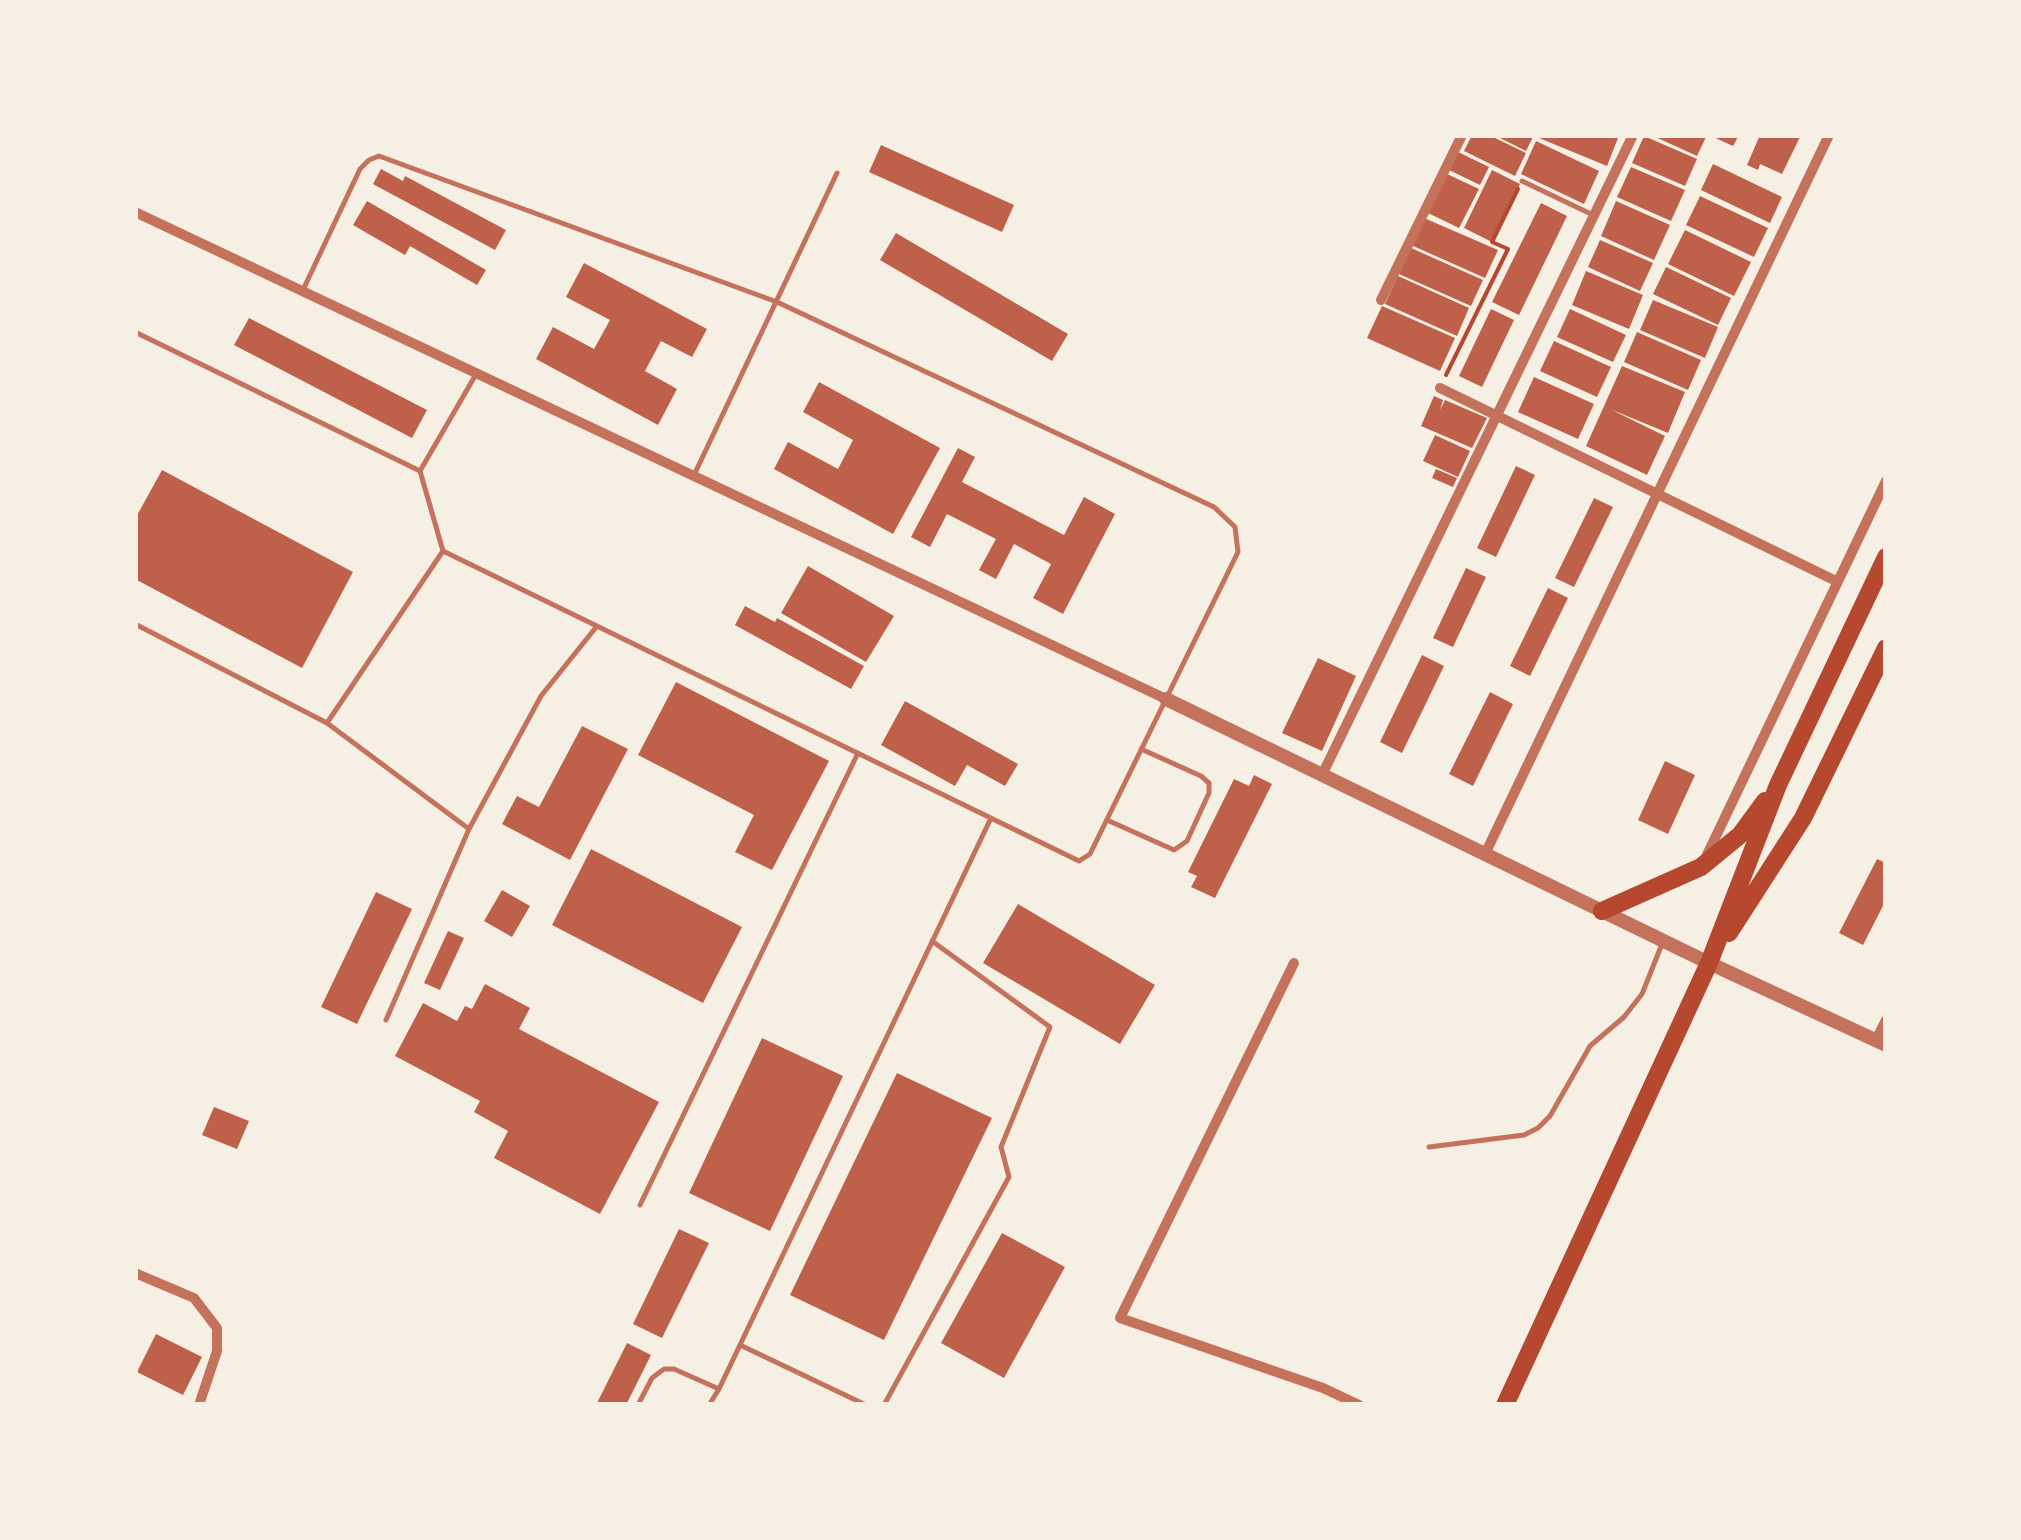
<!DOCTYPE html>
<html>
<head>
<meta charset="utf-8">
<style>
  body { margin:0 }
  #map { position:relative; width:2021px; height:1540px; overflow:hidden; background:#f6efe4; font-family:"Asap Condensed",sans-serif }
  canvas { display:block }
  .frame { position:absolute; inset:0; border:138px solid #f6efe4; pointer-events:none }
</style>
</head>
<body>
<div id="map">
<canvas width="2021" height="1540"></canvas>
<div class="frame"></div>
</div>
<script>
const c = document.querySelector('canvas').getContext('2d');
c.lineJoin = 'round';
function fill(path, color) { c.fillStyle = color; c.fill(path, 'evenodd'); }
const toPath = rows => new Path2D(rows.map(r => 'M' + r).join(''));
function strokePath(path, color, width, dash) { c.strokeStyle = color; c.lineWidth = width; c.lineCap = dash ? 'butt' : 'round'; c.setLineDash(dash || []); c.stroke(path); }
const building = toPath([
  [1472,135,1489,135,1526,153,1515,176,1464,151],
  [1494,135,1534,135,1526,151],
  [1540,135,1611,135,1618,138,1607,166,1539,138],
  [1651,135,1707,135,1697,156],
  [1709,135,1739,135,1733,146],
  [1760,135,1801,135,1782,174,1760,164,1758,170,1747,165],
  [1644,136,1697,159,1685,186,1632,163],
  [1536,141,1599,171,1584,204,1521,174],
  [881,145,1014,205,1002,232,869,172],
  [1458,152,1489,167,1480,185,1449,170],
  [1713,164,1782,197,1770,223,1701,190],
  [1631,167,1685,190,1671,221,1617,197],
  [381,169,403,181,405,176,506,230,495,250,373,184],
  [1492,170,1520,184,1492,242,1464,228],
  [1447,174,1479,189,1459,228,1428,213],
  [1700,196,1768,228,1754,257,1686,225],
  [367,201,486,270,477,285,410,246,405,255,353,225],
  [1616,201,1670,225,1654,260,1601,236],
  [1541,203,1567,216,1519,315,1492,302],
  [1424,218,1498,250,1485,278,1411,245],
  [1685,230,1751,262,1734,296,1668,264],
  [896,233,1068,334,1052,361,880,260],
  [1600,240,1653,263,1640,291,1588,267],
  [1411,248,1483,280,1471,306,1399,274],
  [584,263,707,329,692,357,661,341,645,371,677,389,658,425,536,359,553,327,594,349,610,320,566,297],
  [1666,267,1731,298,1718,325,1653,294],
  [1586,271,1643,295,1629,329,1572,305],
  [1398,276,1469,308,1457,336,1385,304],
  [1653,300,1718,327,1705,358,1640,330],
  [1382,306,1455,338,1440,371,1367,338],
  [1491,309,1514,320,1482,387,1459,376],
  [1570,309,1626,335,1613,362,1557,337],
  [249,318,427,410,412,438,234,345],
  [1637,332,1701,360,1688,390,1624,362],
  [1554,341,1611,367,1597,397,1540,371],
  [1622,366,1685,392,1668,433,1610,409,1665,436,1647,475,1586,446],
  [1534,377,1594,404,1578,439,1518,412],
  [819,382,940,448,893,534,774,469,788,442,838,469,853,440,803,412],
  [1434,396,1443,400,1440,410,1445,400,1487,418,1472,448,1421,426],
  [1435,435,1470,451,1458,477,1423,461],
  [958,448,975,457,962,482,1064,535,1084,497,1115,514,1063,614,1033,598,1051,564,1014,544,996,579,979,570,996,539,947,514,930,547,911,537],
  [1516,466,1535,475,1496,557,1477,548],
  [1436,469,1457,478,1453,487,1432,478],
  [162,470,353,572,302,668,135,579,135,519],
  [1594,498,1613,507,1574,587,1555,578],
  [808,566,894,616,866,662,781,613],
  [1466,568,1486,577,1453,647,1433,638],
  [1548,588,1568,598,1530,676,1510,666],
  [745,606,775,622,777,618,864,666,851,689,735,625],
  [1422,655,1444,666,1402,753,1380,742],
  [1318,658,1356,676,1322,751,1282,733],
  [676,682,829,761,772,870,735,852,754,815,638,755],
  [1490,692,1513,704,1473,786,1449,774],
  [905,701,1018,764,1005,786,967,765,955,786,881,745],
  [582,726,628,749,570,860,502,824,517,796,539,807],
  [1665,761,1695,775,1668,834,1638,820],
  [1254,775,1272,784,1215,898,1191,887,1197,876,1188,872,1234,779,1249,786],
  [591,849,742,927,703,1003,552,925],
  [1877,859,1886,863,1886,900,1863,945,1839,933],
  [502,890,530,906,512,937,484,921],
  [376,892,412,909,357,1024,321,1007],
  [1018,904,1155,985,1120,1044,983,963],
  [448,931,464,938,440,990,424,983],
  [485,984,530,1008,519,1029,659,1102,600,1214,494,1158,508,1131,474,1112,480,1101,395,1056,423,1003,457,1021,465,1006,472,1009],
  [762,1038,843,1076,770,1231,689,1193],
  [897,1073,992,1118,884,1340,790,1295],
  [214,1107,249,1121,237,1149,202,1135],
  [679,1229,709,1243,662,1338,633,1324],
  [1002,1233,1065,1267,1004,1378,941,1343],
  [156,1334,202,1357,183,1395,137,1372],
  [627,1343,651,1355,626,1405,596,1405]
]);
const path = toPath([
  [1446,375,1508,249,1492,242,1518,189]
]);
const service = toPath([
  [1522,181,1591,214],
  [302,292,360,169,369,160,379,156,777,302,1214,507,1235,527,1238,552,1090,854,1079,861,443,551],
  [135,332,420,471],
  [695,473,837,173],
  [135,624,327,723,443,551,420,471,475,376],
  [327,723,469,829],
  [1107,820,1174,850,1187,841,1209,793,1209,783,1201,776,1141,749],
  [386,1020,469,829,541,696,597,626],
  [1429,1147,1524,1135,1538,1128,1550,1116,1590,1046,1624,1017,1642,994,1662,944],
  [640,1205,858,753],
  [740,1345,866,1405],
  [719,1389,991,818],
  [638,1405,652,1378,664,1369,674,1369,719,1389,709,1405],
  [884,1405,1009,1177,1001,1147,1050,1027,932,941]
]);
const minor = toPath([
  [135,212,1166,699],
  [1381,300,1462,135],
  [1440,388,1836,581],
  [1322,775,1633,135],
  [1485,854,1829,135],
  [1705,859,1886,481],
  [1294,963,1120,1318,1323,1388,1359,1405],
  [1876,1040,1886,1020],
  [135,1273,194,1298,217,1328,217,1351,199,1405]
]);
const tertiary = toPath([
  [1166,699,1709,963,1886,1045]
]);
const primary = toPath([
  [1602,911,1701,867,1740,835,1765,801],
  [1729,933,1803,818,1886,648],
  [1505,1405,1709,963,1778,785,1886,557]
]);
fill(building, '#bf614a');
strokePath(path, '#b5482f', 4);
strokePath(service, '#c5725c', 5);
strokePath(minor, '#c5725c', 10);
strokePath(tertiary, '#c5725c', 14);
strokePath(primary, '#b5482f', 18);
</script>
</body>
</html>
